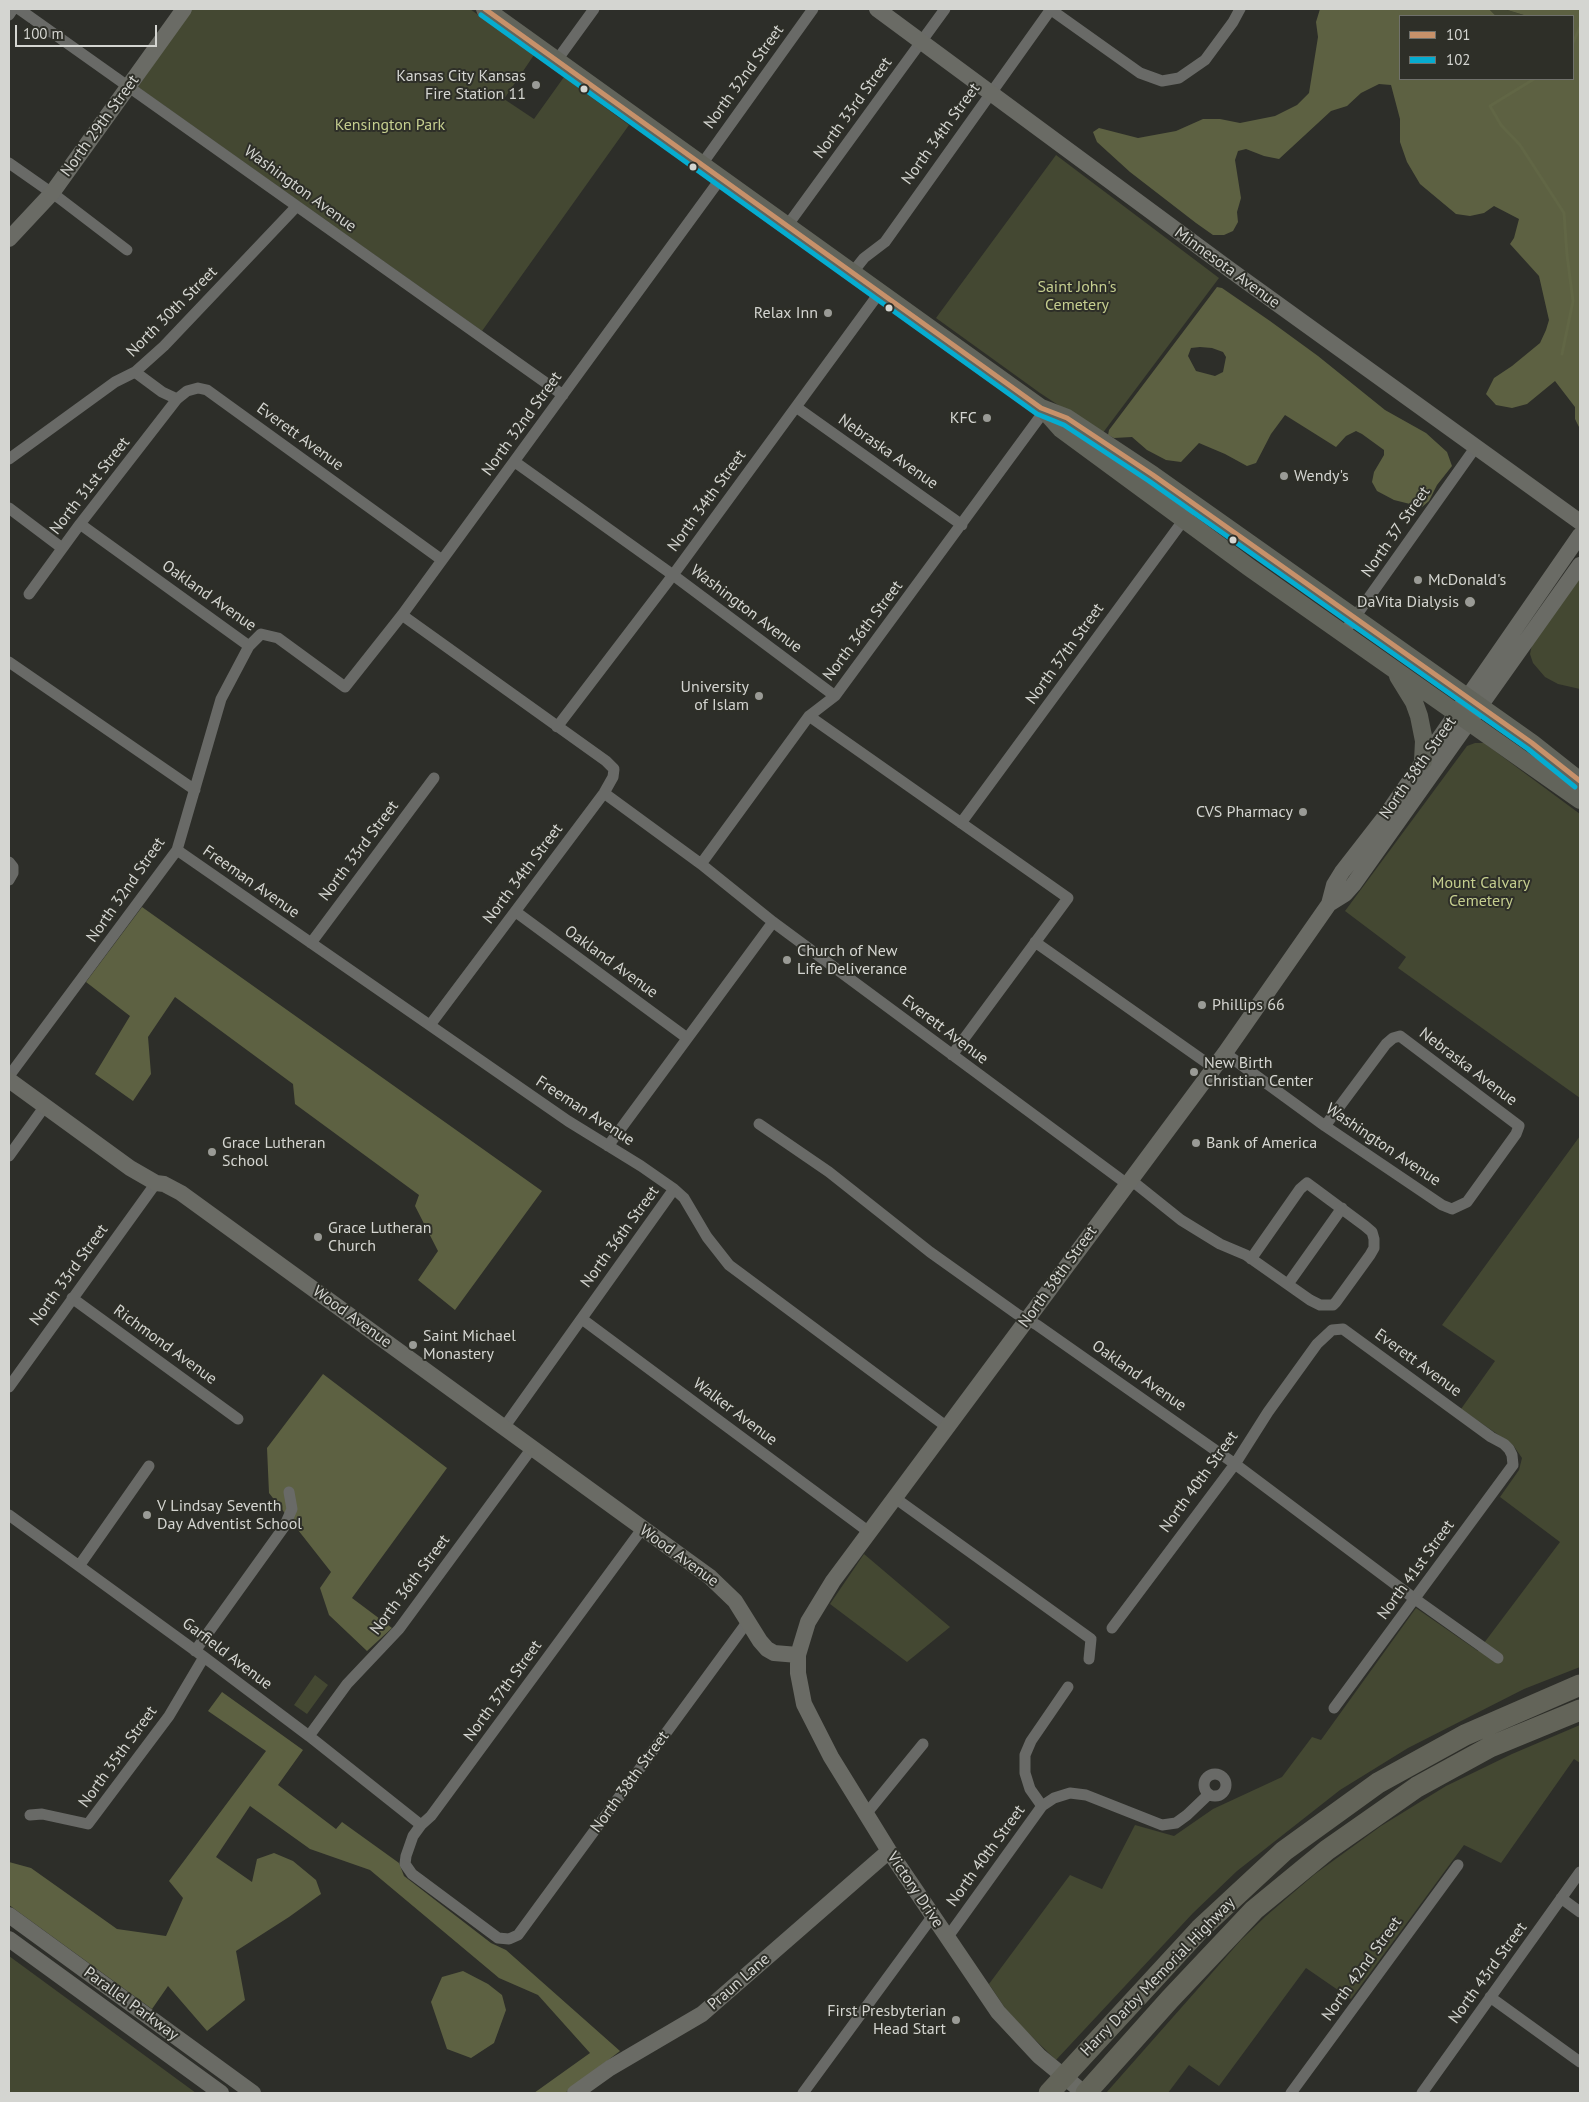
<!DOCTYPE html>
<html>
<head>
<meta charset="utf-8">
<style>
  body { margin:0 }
  #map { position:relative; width:1589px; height:2102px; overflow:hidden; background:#2d2e29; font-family:"PT Sans",sans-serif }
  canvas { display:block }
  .frame { position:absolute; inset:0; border:10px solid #d4d5d1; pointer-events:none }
  .legend { position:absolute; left:1399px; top:15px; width:175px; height:65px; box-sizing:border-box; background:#2e2f28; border:1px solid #70716c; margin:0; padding:6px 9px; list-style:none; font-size:15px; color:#d4d5d1 }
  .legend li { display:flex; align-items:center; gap:10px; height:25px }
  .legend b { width:25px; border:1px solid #70716c }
  .scale { position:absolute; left:15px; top:25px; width:142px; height:22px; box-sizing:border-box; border:2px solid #d4d5d1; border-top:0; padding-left:6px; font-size:15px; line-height:18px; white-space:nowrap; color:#d4d5d1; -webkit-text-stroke:4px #2e2f28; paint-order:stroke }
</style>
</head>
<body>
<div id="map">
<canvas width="1589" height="2102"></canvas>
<div class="frame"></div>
<ul class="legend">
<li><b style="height:6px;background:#c7916a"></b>101</li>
<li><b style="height:6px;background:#06acd0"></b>102</li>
</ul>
<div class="scale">100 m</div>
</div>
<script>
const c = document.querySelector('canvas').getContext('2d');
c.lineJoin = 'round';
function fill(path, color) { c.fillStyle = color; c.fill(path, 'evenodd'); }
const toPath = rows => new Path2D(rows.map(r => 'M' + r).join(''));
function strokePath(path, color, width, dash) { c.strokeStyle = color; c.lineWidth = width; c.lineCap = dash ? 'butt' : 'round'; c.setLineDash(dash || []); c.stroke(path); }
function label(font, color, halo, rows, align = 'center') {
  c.font = font + ' "PT Sans",sans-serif'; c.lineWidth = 4; c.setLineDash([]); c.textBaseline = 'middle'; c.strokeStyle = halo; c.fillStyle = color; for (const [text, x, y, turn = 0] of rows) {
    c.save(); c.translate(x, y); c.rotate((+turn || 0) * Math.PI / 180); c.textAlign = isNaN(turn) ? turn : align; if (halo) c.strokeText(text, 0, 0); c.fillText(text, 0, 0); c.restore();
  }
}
const green = toPath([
  [191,9,470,9,534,55,504,99,534,119,564,77,629,125,482,331,138,87],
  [1489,9,1504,9,1527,16,1496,16],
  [1056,155,1219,278,1102,434,1040,393,936,318],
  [1580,577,1580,689,1558,684,1545,677,1533,663,1530,654,1532,645],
  [1475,743,1484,743,1580,814,1580,1098,1398,968,1406,957,1345,911,1467,746],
  [1580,1136,1580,1667,1524,1689,1408,1748,1340,1790,1237,1871,1193,1913,1056,2060,1024,2029,1005,2008,989,1984,1070,1875,1102,1889,1135,1825,1174,1836,1213,1809,1282,1777,1312,1737,1321,1740,1416,1608,1478,1651,1560,1542,1500,1497,1519,1470,1522,1458,1513,1445,1461,1409,1495,1361,1442,1325],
  [864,1554,950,1627,907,1662,830,1604],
  [315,1675,328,1685,307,1714,294,1705],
  [1580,1725,1580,1763,1574,1759,1501,1863,1464,1845,1351,1999,1306,1968,1219,2086,1189,2065,1168,2093,1106,2093,1241,1940,1266,1916,1315,1874,1381,1826,1446,1786,1512,1754],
  [9,1956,196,2093,9,2093]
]);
const forest = toPath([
  [1320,9,1489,9,1496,16,1400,16,1400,79,1573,79,1573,16,1527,16,1504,9,1580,9,1580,429,1575,419,1575,407,1555,381,1527,404,1512,408,1496,405,1486,394,1494,378,1512,366,1540,343,1546,330,1549,320,1539,276,1510,244,1514,238,1519,219,1494,206,1484,213,1470,216,1456,214,1420,184,1407,162,1400,142,1400,119,1391,85,1379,84,1361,93,1347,106,1331,111,1279,159,1264,156,1246,149,1238,151,1235,160,1241,198,1237,212,1238,222,1233,231,1224,235,1213,235,1196,223,1130,172,1097,142,1093,132,1099,128,1138,138,1176,131,1203,119,1220,119,1240,123,1275,116,1297,105,1309,93,1318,37,1316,22],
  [1217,287,1222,288,1270,321,1318,356,1385,410,1426,433,1447,452,1452,466,1437,485,1429,501,1422,507,1394,500,1377,491,1372,482,1374,472,1384,455,1384,450,1362,434,1356,431,1346,436,1336,447,1285,415,1271,434,1256,463,1247,466,1225,454,1199,443,1181,462,1166,460,1147,450,1132,437,1114,438,1108,435,1109,430],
  [1200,347,1212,348,1223,352,1226,357,1223,372,1215,376,1196,371,1188,356,1191,348],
  [142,907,542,1191,455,1310,418,1280,438,1251,415,1206,419,1195,295,1104,293,1084,175,997,148,1037,151,1074,133,1101,95,1074,130,1016,86,982],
  [323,1374,447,1468,352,1598,392,1628,367,1651,329,1615,320,1588,331,1572,269,1493,267,1448],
  [222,1692,303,1750,278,1785,336,1829,342,1822,399,1863,404,1876,491,1943,506,1950,620,2051,565,2093,534,2093,590,2053,538,1995,499,1978,370,1870,310,1849,250,1806,216,1857,252,1882,257,1859,274,1853,293,1861,316,1880,321,1894,289,1917,236,1951,245,2000,207,2031,168,1986,152,2009,9,1905,9,1862,31,1868,117,1929,166,1936,183,1898,169,1881,266,1751,208,1711],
  [463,1971,488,1984,502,1995,506,2010,494,2043,471,2058,447,2049,431,2002,442,1977]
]);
const stream = toPath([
  [1573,43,1580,27],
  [1534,79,1490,106,1501,125,1520,145,1564,213,1567,255,1573,301,1562,354]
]);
const street = toPath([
  [19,9,563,395],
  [1050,9,1140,73,1162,81,1179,78,1205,60,1233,22,1240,9],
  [9,15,13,9],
  [557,60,594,9],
  [9,163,59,198,127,250],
  [702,164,813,9],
  [787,226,945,9],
  [852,273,864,258,885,242,1051,9],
  [135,372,162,392,177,399,187,391,198,388,207,390,442,560],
  [796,407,962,525],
  [9,459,115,382,135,372,164,346,296,207],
  [515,462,673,575,835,696],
  [9,508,62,548],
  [80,524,249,646],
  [29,594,80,524,177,399],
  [402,615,606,761,614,769,613,777,604,793,430,1025],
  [1343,634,1475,448],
  [9,662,195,790],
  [809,716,1068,898,952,1055],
  [557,727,673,575,880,292],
  [604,793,701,864,773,922,1127,1184,1136,1184,1181,1220,1220,1244,1246,1255,1310,1300,1320,1305,1333,1305,1336,1302,1370,1255,1374,1248,1374,1239,1372,1232,1365,1226,1307,1183,1300,1189,1251,1259],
  [961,823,1188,514],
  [177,850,568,1121,641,1166,674,1189,684,1198,707,1237,729,1265,947,1427],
  [9,862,13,867,13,873,9,880],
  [701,864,809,716,835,696,1045,410],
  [516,912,687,1038],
  [1035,942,1214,1068],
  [311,943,434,778],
  [1225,1053,1325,1126,1442,1205,1452,1209,1467,1202,1516,1134,1519,1126,1400,1036,1393,1038,1386,1044,1325,1126],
  [9,1076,177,850,221,699,249,646,261,634,278,638,345,687,402,615,721,178],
  [759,1124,829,1172,930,1252,1017,1314,1037,1325,1235,1464,1415,1599,1498,1658],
  [608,1146,773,922],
  [9,1156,45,1106],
  [1288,1284,1342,1208],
  [72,1298,238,1419],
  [582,1319,869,1532],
  [9,1387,156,1183],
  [505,1426,674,1189],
  [895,1498,1091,1639,1089,1659],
  [9,1515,204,1657,309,1736,421,1825],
  [642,1529,431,1816,421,1825,413,1836,406,1856,405,1864,412,1874,498,1938,509,1939,518,1935,748,1621],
  [79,1566,149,1466],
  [1112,1628,1235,1464,1268,1412,1317,1344,1332,1330,1343,1329,1491,1437,1504,1444,1509,1449,1512,1455,1513,1465,1334,1708],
  [195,1651,284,1527,292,1509,289,1492],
  [309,1736,347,1684,399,1629,532,1448],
  '1204 1785a11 11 0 1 1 22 0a11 11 0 1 1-22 0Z',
  [1042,1806,1030,1789,1025,1773,1025,1755,1031,1741,1068,1687],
  [866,1814,923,1744],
  [30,1815,42,1814,88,1824,169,1716,204,1657],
  [1561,1898,1580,1912],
  [947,1938,1042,1806,1054,1798,1070,1793,1086,1795,1162,1825,1176,1823,1187,1815,1209,1794],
  [1490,1997,1580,2062],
  [803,2093,932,1917],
  [1291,2093,1458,1865],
  [1422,2093,1580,1872]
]);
const secondary = toPath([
  [877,9,1229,269,1580,522],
  [9,239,52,193,184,9],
  [1329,904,1345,894,1353,885,1580,565],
  [9,1080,130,1168,156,1183,164,1184,181,1193,710,1577,735,1601,760,1641,767,1649,774,1653,798,1655],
  [9,1915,253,2093],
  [9,1939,221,2093],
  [575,2093,610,2068,702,2014,889,1851],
  [1084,2093,1039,2056,998,2012,889,1851,831,1757,804,1704,798,1673,798,1655,801,1645,808,1622,833,1581,1225,1053,1329,904,1334,885,1342,872,1384,818,1580,535]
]);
const primary = toPath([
  [485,9,1041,408,1067,418,1153,475,1532,743,1580,781],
  [1045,411,1061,429,1250,568,1580,800],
  [1398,676,1414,702,1419,716,1424,741,1423,761]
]);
const highway = toPath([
  [1049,2093,1200,1929,1284,1851,1378,1783,1465,1735,1580,1685],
  [1086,2093,1170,1999,1254,1910,1327,1850,1417,1787,1490,1747,1580,1710]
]);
const bus1 = toPath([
  [485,9,1041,408,1067,418,1153,475,1532,743,1580,781]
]);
const bus2 = toPath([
  [481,15,1037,414,1064,425,1149,481,1528,749,1575,787]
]);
const markers = [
  [536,85,5,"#9a9b96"],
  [584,89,4.5,"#d4d5d1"],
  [693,167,4.5,"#d4d5d1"],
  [889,308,4.5,"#d4d5d1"],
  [828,313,5,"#9a9b96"],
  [987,418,5,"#9a9b96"],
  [1284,476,5,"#9a9b96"],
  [1233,540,4.5,"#d4d5d1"],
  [1418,580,5,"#9a9b96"],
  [1470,602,6,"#9a9b96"],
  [759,696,5,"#9a9b96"],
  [1303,812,5,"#9a9b96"],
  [787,960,5,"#9a9b96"],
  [1202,1005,5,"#9a9b96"],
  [1194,1072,5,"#9a9b96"],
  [1196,1143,5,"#9a9b96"],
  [212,1152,5,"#9a9b96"],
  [318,1237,5,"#9a9b96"],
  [413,1345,5,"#9a9b96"],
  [147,1515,5,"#9a9b96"],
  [956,2020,5,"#9a9b96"]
];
const poiNames = [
  ["Kansas City Kansas",526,76,"right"],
  ["Fire Station 11",526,94,"right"],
  ["Relax Inn",818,313,"right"],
  ["KFC",977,418,"right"],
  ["Wendy's",1294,476],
  ["McDonald's",1428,580],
  ["DaVita Dialysis",1459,602,"right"],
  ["University",749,687,"right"],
  ["of Islam",749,705,"right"],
  ["CVS Pharmacy",1293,812,"right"],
  ["Church of New",797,951],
  ["Life Deliverance",797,969],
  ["Phillips 66",1212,1005],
  ["New Birth",1204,1063],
  ["Christian Center",1204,1081],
  ["Grace Lutheran",222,1143],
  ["School",222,1161],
  ["Bank of America",1206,1143],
  ["Grace Lutheran",328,1228],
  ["Church",328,1246],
  ["Saint Michael",423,1336],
  ["Monastery",423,1354],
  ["V Lindsay Seventh",157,1506],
  ["Day Adventist School",157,1524],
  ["First Presbyterian",946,2011,"right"],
  ["Head Start",946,2029,"right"]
];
const streetNames = [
  ["North 32nd Street",744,77,-54],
  ["North 33rd Street",853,108,-54],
  ["North 29th Street",100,126,-54],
  ["North 34th Street",941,134,-54],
  ["Washington Avenue",300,189,36],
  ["Minnesota Avenue",1227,268,36],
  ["North 30th Street",172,312,-45],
  ["North 32nd Street",522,424,-54],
  ["Everett Avenue",300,437,36],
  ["Nebraska Avenue",888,452,35],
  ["North 31st Street",90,486,-52],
  ["North 34th Street",707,501,-54],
  ["North 37 Street",1396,532,-55],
  ["Oakland Avenue",209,596,35],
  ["Washington Avenue",746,609,37],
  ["North 36th Street",863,631,-53],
  ["North 37th Street",1065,654,-54],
  ["North 38th Street",1418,768,-55],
  ["North 33rd Street",359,851,-53],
  ["North 34th Street",523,874,-53],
  ["Freeman Avenue",251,882,35],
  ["North 32nd Street",126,890,-55],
  ["Oakland Avenue",611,962,36],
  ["Everett Avenue",945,1030,37],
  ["Nebraska Avenue",1468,1067,37],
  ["Freeman Avenue",585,1111,33],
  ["Washington Avenue",1383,1145,34],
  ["North 36th Street",620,1237,-54],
  ["North 33rd Street",69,1275,-54],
  ["North 38th Street",1058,1277,-54],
  ["Wood Avenue",352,1317,36],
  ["Richmond Avenue",165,1345,36],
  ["Everett Avenue",1418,1363,36],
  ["Oakland Avenue",1139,1376,35],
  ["Walker Avenue",735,1412,37],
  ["North 40th Street",1199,1482,-54],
  ["Wood Avenue",679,1556,36],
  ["North 41st Street",1416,1570,-54],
  ["North 36th Street",410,1585,-53],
  ["Garfield Avenue",227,1654,37],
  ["North 37th Street",503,1691,-54],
  ["North 35th Street",118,1757,-54],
  ["North 38th Street",630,1782,-54],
  ["North 40th Street",986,1856,-54],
  ["Victory Drive",915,1890,56],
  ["North 42nd Street",1362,1969,-54],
  ["North 43rd Street",1488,1973,-54],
  ["Harry Darby Memorial Highway",1158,1977,-46],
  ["Praun Lane",739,1982,-41],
  ["Parallel Parkway",131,2004,36]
];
const parkNames = [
  ["Kensington Park",390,125],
  ["Saint John's",1077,287],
  ["Cemetery",1077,305],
  ["Mount Calvary",1481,883],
  ["Cemetery",1481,901]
];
fill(green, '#444832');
fill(forest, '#5d6142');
strokePath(stream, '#616645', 3);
strokePath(street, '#696a67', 11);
strokePath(secondary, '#6a6b65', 16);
strokePath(primary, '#62645b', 18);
strokePath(highway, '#636459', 21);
strokePath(bus1, '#c7916a', 5);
strokePath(bus2, '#06acd0', 5);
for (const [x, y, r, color] of markers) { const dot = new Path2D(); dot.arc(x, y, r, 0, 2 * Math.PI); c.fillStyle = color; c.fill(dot); strokePath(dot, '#2e2f28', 2); }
label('16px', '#d4d5d1', '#2e2f28', poiNames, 'left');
label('16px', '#d4d5d1', '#2e2f28', streetNames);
label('16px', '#c5ce8f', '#2e2f28', parkNames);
</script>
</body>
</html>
